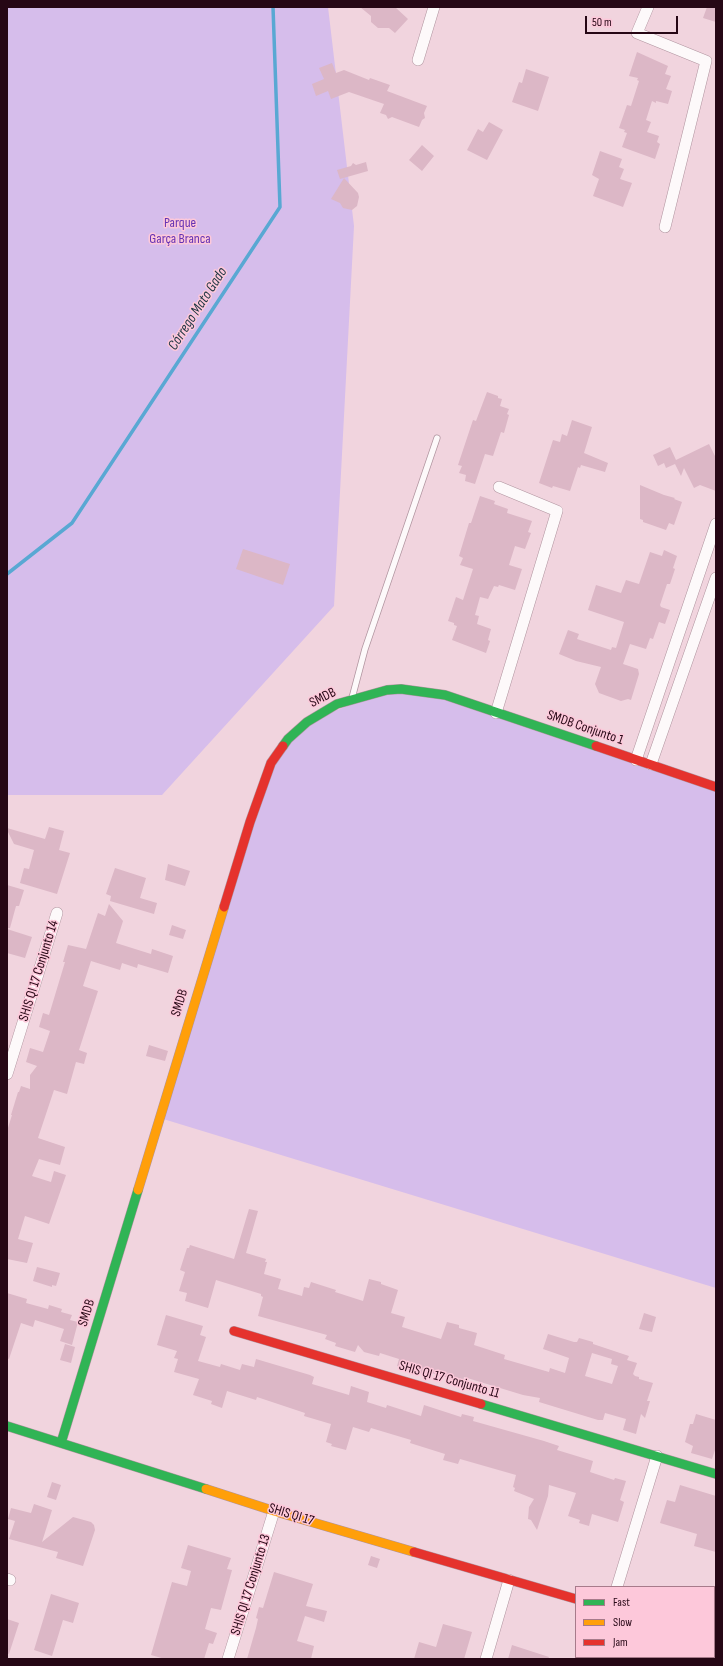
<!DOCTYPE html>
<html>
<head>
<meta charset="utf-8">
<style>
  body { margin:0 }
  #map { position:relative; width:723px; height:1666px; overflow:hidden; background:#f1d4de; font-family:"Sofia Sans Condensed",sans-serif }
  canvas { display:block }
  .frame { position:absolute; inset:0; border:8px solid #260715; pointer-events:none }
  .legend { position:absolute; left:575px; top:1586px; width:140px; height:72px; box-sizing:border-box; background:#fdc8da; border:1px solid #a77b8b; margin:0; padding:5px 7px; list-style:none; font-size:12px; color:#260715 }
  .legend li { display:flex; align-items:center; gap:8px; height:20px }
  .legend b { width:20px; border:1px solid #a77b8b }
  .scale { position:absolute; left:585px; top:16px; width:93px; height:18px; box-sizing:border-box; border:2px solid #260715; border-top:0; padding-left:5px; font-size:12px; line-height:14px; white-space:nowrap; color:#260715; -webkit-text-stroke:3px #fdc8da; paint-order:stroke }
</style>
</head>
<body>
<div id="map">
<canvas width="723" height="1666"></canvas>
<div class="frame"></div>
<ul class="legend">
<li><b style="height:5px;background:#30b455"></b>Fast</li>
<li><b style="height:5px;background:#ff9f0a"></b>Slow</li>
<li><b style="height:5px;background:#e5322d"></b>Jam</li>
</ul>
<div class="scale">50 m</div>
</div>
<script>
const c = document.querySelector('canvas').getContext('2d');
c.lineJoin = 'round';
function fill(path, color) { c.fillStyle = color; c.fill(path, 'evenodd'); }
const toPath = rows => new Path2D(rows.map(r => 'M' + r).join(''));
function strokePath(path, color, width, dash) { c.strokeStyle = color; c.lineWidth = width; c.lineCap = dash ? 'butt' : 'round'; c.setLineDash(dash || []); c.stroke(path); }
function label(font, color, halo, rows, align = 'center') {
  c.font = font + ' "Sofia Sans Condensed",sans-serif'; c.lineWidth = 3; c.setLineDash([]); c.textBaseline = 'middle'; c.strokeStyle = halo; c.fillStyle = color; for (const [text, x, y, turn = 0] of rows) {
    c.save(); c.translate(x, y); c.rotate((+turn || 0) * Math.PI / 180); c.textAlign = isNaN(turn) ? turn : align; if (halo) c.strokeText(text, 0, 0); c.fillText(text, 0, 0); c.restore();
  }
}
const green = toPath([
  [7,7,328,7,354,226,334,606,162,795,7,795],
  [387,690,445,695,716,787,716,1288,160,1118,271,763,307,722]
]);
const stream = toPath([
  [7,574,72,523,280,207,273,7]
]);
const building = toPath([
  [360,7,395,7,408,19,395,33,389,28,378,28,371,22,371,16],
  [707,7,716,7,716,22,703,18],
  [637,52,668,66,665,74,671,76,666,89,672,91,668,104,656,101,656,103,652,101,646,120,651,122,647,132,659,136,657,142,660,144,655,159,622,147,627,133,624,132,625,130,619,128,627,105,631,106,639,81,637,80,638,78,629,76],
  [332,63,336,73,344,70,369,80,370,78,390,85,387,91,427,106,424,113,425,118,422,120,419,127,392,117,388,119,386,115,380,113,384,104,349,92,331,99,328,91,316,96,312,84,324,79,319,68],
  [526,69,549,77,538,111,512,102,519,82,522,83],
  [489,122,503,130,487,160,467,150,478,129,483,132],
  [422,145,434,156,422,171,409,160],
  [600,151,622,159,619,167,624,169,620,179,632,183,623,207,593,196,599,179,592,175],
  [366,162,368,171,340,179,337,170,351,166,353,163,356,165],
  [344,178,358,193,359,197,357,206,352,210,343,208,340,203,331,199],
  [487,392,498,396,498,398,502,399,500,406,509,409,507,414,509,415,504,433,501,432,493,456,485,454,475,484,465,481,466,475,459,473,462,466,458,465,473,420,476,421],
  [572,420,592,427,584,453,608,463,605,472,581,465,580,468,578,467,570,491,553,486,552,488,539,483,553,440,560,442,562,434,567,436],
  [709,444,716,458,716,491,700,485,694,488,684,468,681,476,675,464,666,468,664,463,658,466,653,455,670,447,676,460],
  [640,485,664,495,675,498,674,499,682,502,674,525,669,523,666,530,643,522,643,520,640,519],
  [480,496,495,501,494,504,508,509,507,513,532,521,528,532,531,533,525,549,515,546,509,565,522,569,515,590,499,585,498,587,494,586,488,599,480,597,475,615,479,616,477,624,491,629,488,640,490,641,486,653,452,640,457,626,454,625,454,623,448,621,456,597,463,600,473,569,460,565,463,558,459,556,469,523,471,523],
  [243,549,290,564,283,585,236,569],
  [664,550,677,556,673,568,675,569,670,584,667,584,660,605,661,607,670,610,665,624,659,622,653,639,650,638,646,649,630,644,623,664,638,669,639,674,631,700,628,699,621,701,599,693,595,684,601,667,576,661,559,654,568,630,579,634,577,639,611,650,612,647,616,648,624,622,588,610,596,585,621,593,626,580,639,584,650,552,662,556],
  [49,827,64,831,59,850,70,853,57,894,20,883,24,868,29,869,34,850,14,844,7,830,7,828,45,839],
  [168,864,190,871,185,886,165,880],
  [115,868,146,878,140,898,157,903,154,914,110,901,111,896,106,894],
  [7,885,24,890,19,906,16,906,10,928,7,928],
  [109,904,123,921,116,943,151,954,152,949,173,956,168,973,138,964,137,968,122,963,120,970,91,961,83,986,98,991,79,1050,87,1053,84,1064,76,1062,67,1094,54,1090,38,1138,65,1147,60,1165,39,1159,32,1176,51,1182,54,1171,66,1175,49,1224,25,1216,18,1239,33,1243,27,1263,7,1259,7,1131,12,1115,11,1115,18,1092,19,1092,21,1086,30,1089,30,1075,37,1066,26,1062,30,1048,43,1052,50,1031,39,1027,43,1013,49,1015,65,962,63,962,68,945,86,949,98,913,105,916],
  [172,925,186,930,183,939,169,935],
  [7,929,32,937,25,958,7,953],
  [149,1045,168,1051,165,1061,146,1056],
  [249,1209,258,1211,246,1253,266,1259,265,1262,267,1262,264,1274,281,1279,278,1289,302,1296,304,1287,309,1288,311,1282,336,1290,335,1292,363,1301,369,1279,381,1282,381,1284,398,1290,391,1313,405,1317,402,1327,441,1339,447,1322,459,1325,459,1328,477,1333,474,1345,505,1355,504,1359,549,1372,550,1368,565,1373,569,1358,543,1349,548,1334,574,1342,577,1342,579,1338,593,1342,593,1344,629,1356,627,1360,637,1363,633,1374,635,1376,639,1377,639,1379,653,1383,647,1401,650,1401,645,1418,641,1414,636,1434,623,1430,626,1419,605,1413,603,1420,598,1420,539,1402,540,1398,523,1395,464,1377,463,1382,428,1372,426,1375,397,1366,399,1359,380,1353,379,1356,364,1352,358,1345,355,1352,335,1346,336,1343,325,1339,327,1335,258,1316,263,1297,261,1296,261,1294,216,1280,208,1308,185,1301,187,1293,179,1291,185,1272,180,1270,187,1248,189,1248,190,1245,234,1259],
  [592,1353,612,1359,611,1364,618,1366,612,1384,585,1376],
  [37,1267,60,1273,56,1286,52,1285,52,1287,33,1281],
  [7,1293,27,1299,26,1303,48,1309,49,1305,62,1309,61,1312,72,1315,70,1320,78,1322,72,1345,60,1341,64,1329,35,1320,33,1327,21,1323,9,1359,7,1358],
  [644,1313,656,1317,652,1332,639,1329],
  [166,1315,203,1326,200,1335,206,1337,198,1361,220,1367,221,1364,240,1370,242,1364,254,1367,256,1359,310,1375,314,1377,312,1384,349,1395,351,1386,369,1392,367,1402,386,1408,387,1405,421,1416,424,1405,461,1417,462,1414,474,1417,473,1421,544,1441,559,1446,557,1450,593,1461,590,1472,614,1480,615,1478,626,1481,620,1500,624,1502,618,1522,592,1514,589,1526,579,1523,580,1520,568,1516,576,1493,549,1485,548,1496,537,1530,531,1520,528,1519,529,1507,534,1499,514,1491,515,1488,513,1487,516,1475,460,1459,458,1464,443,1460,445,1454,410,1443,411,1440,371,1428,369,1432,353,1427,346,1450,331,1446,332,1444,326,1442,331,1424,304,1416,305,1413,257,1397,256,1400,227,1391,222,1408,211,1404,212,1401,193,1395,199,1379,174,1372,178,1359,174,1358,177,1351,157,1345],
  [65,1344,75,1347,71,1363,60,1360],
  [696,1414,716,1420,716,1447,712,1459,691,1453,693,1446,685,1442,690,1424,693,1424],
  [52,1482,61,1485,56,1500,47,1497],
  [680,1485,716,1496,716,1552,694,1546,697,1534,660,1523,667,1500,675,1502],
  [34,1504,52,1510,42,1542,73,1517,91,1522,94,1525,95,1530,83,1566,56,1558,58,1552,9,1539,15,1521,8,1519,11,1508,31,1513],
  [188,1545,231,1558,227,1569,232,1570,221,1610,211,1608,205,1629,217,1633,213,1644,209,1643,204,1659,165,1659,151,1655,172,1582,187,1586,191,1571,181,1568],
  [371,1556,380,1559,377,1568,368,1565],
  [274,1572,313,1584,306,1606,327,1611,324,1622,305,1616,297,1641,314,1646,311,1659,247,1659,256,1628,258,1619,256,1618,259,1607,263,1608],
  [51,1594,79,1603,73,1623,63,1620,52,1656,34,1650],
  [7,1619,19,1623,9,1654,7,1653],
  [443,1624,472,1632,464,1659,414,1659,419,1642,436,1647],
  [512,1645,549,1657,548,1659,508,1659]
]);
const lane = toPath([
  [352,698,365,649,437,438]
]);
const street = toPath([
  [648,7,637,33,706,61,665,227],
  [418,60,434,7],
  [496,713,557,511,499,487],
  [636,760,716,524],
  [651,764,716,578],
  [7,1074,57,913],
  [7,1579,10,1580],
  [617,1587,657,1456],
  [714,1641,716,1642],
  [228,1659,274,1511],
  [486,1659,509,1580]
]);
const fast = toPath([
  [283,746,288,739,307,722,337,704,387,690,401,689,445,695,596,746],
  [481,1404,716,1474],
  [7,1426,206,1489],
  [61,1443,138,1190]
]);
const slow = toPath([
  [138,1190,224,907],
  [206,1489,274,1511,414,1552]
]);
const jam = toPath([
  [596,746,716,787],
  [224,907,250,822,271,763,283,746],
  [234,1331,481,1404],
  [414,1552,576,1599]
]);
const parkNames = [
  ["Parque",180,223],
  ["Garça Branca",180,239]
];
const streetNames = [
  ["SMDB",323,698,-27],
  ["SMDB Conjunto 1",585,728,19],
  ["SHIS QI 17 Conjunto 14",39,971,-73],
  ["SMDB",180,1003,-73],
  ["SMDB",87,1313,-73],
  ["SHIS QI 17 Conjunto 11",449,1380,16],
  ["SHIS QI 17",291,1515,17],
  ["SHIS QI 17 Conjunto 13",251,1585,-73]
];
const waterNames = [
  ["Córrego Mato Gado",198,309,-57]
];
fill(green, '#d6bdeb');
strokePath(stream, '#59a8d3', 3.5);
fill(building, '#dcb7c6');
strokePath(lane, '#b0949f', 7);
strokePath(street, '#b0949f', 12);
strokePath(fast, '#b0949f', 10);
strokePath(slow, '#b0949f', 10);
strokePath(jam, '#b0949f', 10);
strokePath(lane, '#fdf9fa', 5.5);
strokePath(street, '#fdf9fa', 11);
strokePath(fast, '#30b455', 9);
strokePath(slow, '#ff9f0a', 9);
strokePath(jam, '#e5322d', 9);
label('14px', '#6431b3', '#fdc8da', parkNames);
label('14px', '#260715', '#fdc8da', streetNames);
label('italic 15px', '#1c3442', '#fdc8da', waterNames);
</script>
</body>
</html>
